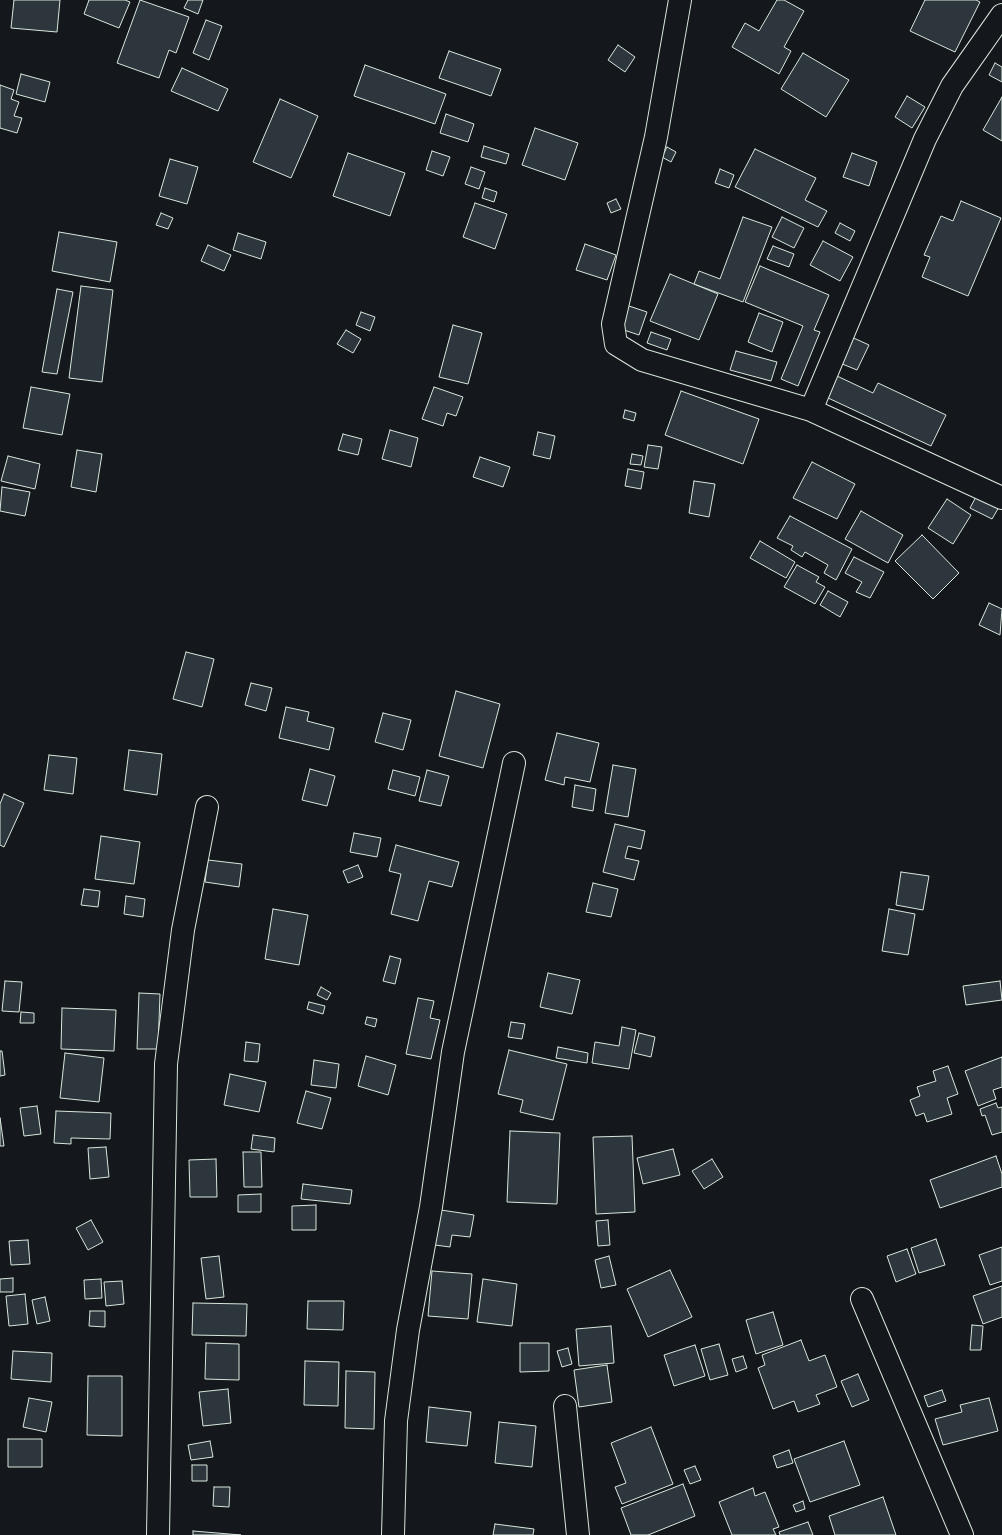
<!DOCTYPE html>
<html>
<head>
<meta charset="utf-8">
<style>
  body { margin:0 }
  canvas { display:block; background:#14181c }
</style>
</head>
<body>
<canvas width="1002" height="1535"></canvas>
<script>
const c = document.querySelector('canvas').getContext('2d');
c.lineJoin = 'round';
function fill(path, color) { c.fillStyle = color; c.fill(path, 'evenodd'); }
const toPath = rows => new Path2D(rows.map(r => 'M' + r).join(''));
function strokePath(path, color, width, dash) { c.strokeStyle = color; c.lineWidth = width; c.lineCap = dash ? 'butt' : 'round'; c.setLineDash(dash || []); c.stroke(path); }
const building = toPath([
  [14,0,60,0,57,32,11,28,14,0],
  [89,0,125,0,130,2,119,28,84,14,89,0],
  [140,0,189,17,176,53,169,50,159,78,117,63,140,0],
  [188,0,203,0,198,14,184,8,188,0],
  [777,0,784,0,804,11,784,47,791,51,779,74,732,47,745,23,759,31,777,0],
  [925,0,976,0,980,2,955,52,910,31,925,0],
  [206,20,222,26,209,60,193,53,206,20],
  [618,45,635,57,625,72,608,60,618,45],
  [449,51,501,69,491,96,439,78,449,51],
  [803,53,849,80,826,117,781,89,803,53],
  [995,63,1002,67,1002,82,989,75,995,63],
  [365,65,446,94,435,124,354,96,365,65],
  [182,68,228,89,218,111,171,91,182,68],
  [21,74,50,82,45,102,16,94,21,74],
  [0,85,14,90,11,99,19,102,14,116,22,118,17,133,0,128,0,85],
  [907,96,925,107,912,128,895,117,907,96],
  [1002,97,1002,141,983,130,1002,97],
  [280,99,318,116,291,178,253,162,280,99],
  [446,114,474,124,468,142,440,133,446,114],
  [535,128,578,143,565,180,522,165,535,128],
  [484,146,509,154,506,164,481,157,484,146],
  [667,147,676,152,671,162,662,157,667,147],
  [755,149,816,178,805,200,827,211,818,227,735,187,755,149],
  [432,151,450,157,443,176,426,170,432,151],
  [348,153,405,173,390,216,333,196,348,153],
  [852,153,877,162,869,186,843,177,852,153],
  [170,159,198,167,187,204,159,196,170,159],
  [471,167,485,172,479,189,465,184,471,167],
  [720,169,734,175,729,188,715,183,720,169],
  [485,188,497,192,494,202,482,198,485,188],
  [616,199,621,209,611,213,607,203,616,199],
  [961,201,1001,218,968,296,922,277,930,257,924,255,941,216,953,221,961,201],
  [475,203,507,214,495,249,463,237,475,203],
  [161,213,173,218,168,229,156,225,161,213],
  [743,217,772,227,743,302,694,284,699,271,720,279,743,217],
  [782,217,804,228,794,248,772,237,782,217],
  [840,223,855,231,850,241,835,233,840,223],
  [59,232,117,242,110,282,52,271,59,232],
  [238,233,266,242,261,259,233,250,238,233],
  [823,241,853,257,840,281,810,265,823,241],
  [585,244,616,255,607,280,576,270,585,244],
  [208,245,231,255,224,271,201,261,208,245],
  [773,246,794,254,789,267,767,259,773,246],
  [760,266,829,295,814,330,820,332,798,386,781,379,803,326,745,302,760,266],
  [670,274,718,294,699,340,650,321,670,274],
  [81,286,113,290,102,382,69,378,81,286],
  [57,289,73,292,57,374,42,372,57,289],
  [626,305,647,312,639,335,618,328,626,305],
  [361,312,375,317,370,331,356,325,361,312],
  [759,313,783,322,772,352,748,342,759,313],
  [453,325,482,333,468,384,439,377,453,325],
  [346,330,361,339,353,353,337,344,346,330],
  [651,332,671,339,667,350,647,343,651,332],
  [847,335,869,345,857,370,835,361,847,335],
  [736,351,777,362,771,381,730,370,736,351],
  [837,376,873,393,878,383,946,415,931,446,826,397,837,376],
  [31,387,70,394,62,435,23,428,31,387],
  [434,387,463,397,456,416,447,413,443,426,422,419,434,387],
  [681,391,759,419,743,464,665,435,681,391],
  [625,410,636,413,634,421,623,418,625,410],
  [390,430,418,438,411,467,382,459,390,430],
  [538,432,555,436,550,459,533,455,538,432],
  [343,434,362,439,358,455,338,450,343,434],
  [648,445,662,447,658,469,644,467,648,445],
  [77,450,102,454,96,492,71,487,77,450],
  [632,454,643,456,641,465,630,464,632,454],
  [8,456,40,464,35,489,1,481,8,456],
  [480,457,510,467,503,487,473,477,480,457],
  [812,462,855,484,837,519,793,498,812,462],
  [628,469,644,472,641,489,625,486,628,469],
  [694,481,715,484,709,517,689,513,694,481],
  [2,487,30,492,25,516,0,511,2,487],
  [977,495,999,507,992,519,970,508,977,495],
  [947,499,971,515,953,544,928,528,947,499],
  [861,511,903,535,888,563,845,539,861,511],
  [790,516,852,549,836,580,824,573,828,565,805,552,802,557,791,550,793,546,777,538,790,516],
  [922,535,959,573,933,599,895,561,922,535],
  [760,541,795,562,786,578,750,558,760,541],
  [854,557,884,572,870,598,856,592,862,582,845,573,854,557],
  [797,565,819,577,816,582,825,587,815,604,784,587,797,565],
  [828,591,848,602,840,617,820,605,828,591],
  [989,603,1002,609,1000,635,979,625,989,603],
  [186,652,214,659,202,707,173,699,186,652],
  [251,683,272,688,266,711,245,705,251,683],
  [456,691,500,704,483,768,439,756,456,691],
  [286,707,309,712,307,721,334,728,329,750,279,738,286,707],
  [383,713,411,720,403,750,375,742,383,713],
  [557,733,599,743,590,782,565,777,564,785,545,780,557,733],
  [129,750,162,754,157,795,124,790,129,750],
  [49,755,77,758,73,794,44,790,49,755],
  [613,765,636,769,628,817,605,813,613,765],
  [310,769,335,776,327,806,302,800,310,769],
  [393,770,420,777,415,796,388,789,393,770],
  [427,770,449,776,441,806,419,801,427,770],
  [575,785,596,789,593,811,572,807,575,785],
  [4,794,24,803,4,847,0,845,0,804,4,794],
  [615,824,645,831,641,849,628,846,625,858,639,861,634,880,603,872,615,824],
  [354,833,381,838,377,857,350,852,354,833],
  [101,836,140,842,134,884,95,879,101,836],
  [396,845,459,862,452,887,429,881,418,921,391,914,401,874,389,871,396,845],
  [208,860,242,864,239,887,205,882,208,860],
  [358,865,363,877,348,883,343,871,358,865],
  [901,872,929,876,923,910,896,905,901,872],
  [593,883,618,889,611,917,586,912,593,883],
  [84,889,100,891,98,907,81,905,84,889],
  [126,896,145,899,143,917,124,914,126,896],
  [273,909,308,915,299,965,265,959,273,909],
  [889,909,915,914,908,955,882,951,889,909],
  [390,956,401,959,395,984,383,981,390,956],
  [548,973,580,980,572,1014,540,1007,548,973],
  [5,981,22,982,19,1012,2,1011,5,981],
  [1000,981,1002,1000,966,1005,963,986,1000,981],
  [321,987,331,993,327,1000,317,995,321,987],
  [139,993,160,994,158,1049,137,1049,139,993],
  [418,998,434,1001,430,1018,440,1020,431,1059,406,1054,418,998],
  [309,1002,325,1006,323,1014,307,1009,309,1002],
  [62,1008,116,1010,114,1051,61,1049,62,1008],
  [21,1012,34,1013,34,1023,20,1023,21,1012],
  [367,1017,377,1019,375,1027,365,1024,367,1017],
  [511,1022,525,1024,522,1039,508,1037,511,1022],
  [622,1027,636,1030,629,1069,592,1063,595,1042,619,1046,622,1027],
  [639,1033,655,1037,651,1057,634,1053,639,1033],
  [246,1042,260,1044,258,1062,244,1061,246,1042],
  [558,1047,588,1053,587,1063,556,1058,558,1047],
  [509,1050,567,1064,553,1120,520,1112,523,1100,498,1094,509,1050],
  [0,1051,2,1051,5,1075,0,1076,0,1051],
  [65,1053,104,1058,99,1102,60,1098,65,1053],
  [366,1056,396,1065,388,1095,358,1086,366,1056],
  [1002,1057,1002,1087,993,1090,996,1099,978,1106,965,1071,1002,1057],
  [314,1060,339,1064,336,1088,311,1085,314,1060],
  [948,1066,958,1094,947,1098,952,1114,927,1122,924,1113,916,1116,910,1100,920,1096,917,1087,936,1081,933,1071,948,1066],
  [230,1074,266,1082,259,1112,224,1105,230,1074],
  [306,1091,331,1098,322,1129,297,1123,306,1091],
  [996,1103,998,1108,1002,1107,1002,1132,992,1135,985,1115,982,1116,980,1109,996,1103],
  [37,1106,41,1134,24,1136,20,1108,37,1106],
  [56,1111,111,1113,110,1139,71,1138,71,1144,54,1143,56,1111],
  [0,1118,4,1146,0,1146,0,1118],
  [510,1131,560,1133,557,1204,507,1202,510,1131],
  [253,1135,275,1138,274,1152,251,1149,253,1135],
  [632,1136,635,1212,596,1214,593,1137,632,1136],
  [106,1147,109,1177,90,1179,88,1148,106,1147],
  [673,1149,680,1175,643,1184,637,1158,673,1149],
  [243,1152,261,1152,262,1187,244,1187,243,1152],
  [996,1156,1002,1174,1002,1187,940,1208,930,1180,996,1156],
  [216,1159,217,1197,190,1197,189,1160,216,1159],
  [712,1159,723,1177,704,1189,692,1171,712,1159],
  [303,1184,352,1190,350,1204,301,1199,303,1184],
  [261,1194,261,1212,238,1212,238,1195,261,1194],
  [316,1205,316,1230,292,1230,292,1206,316,1205],
  [441,1210,474,1215,470,1237,452,1235,450,1247,435,1245,441,1210],
  [91,1220,103,1242,88,1250,76,1228,91,1220],
  [608,1220,610,1245,598,1246,596,1221,608,1220],
  [936,1239,945,1265,919,1273,911,1248,936,1239],
  [28,1240,30,1264,11,1265,9,1241,28,1240],
  [1002,1247,1002,1281,990,1285,979,1255,1002,1247],
  [907,1249,916,1274,896,1282,887,1256,907,1249],
  [219,1256,224,1297,206,1299,201,1258,219,1256],
  [609,1256,616,1285,601,1288,595,1260,609,1256],
  [670,1270,692,1317,648,1337,627,1289,670,1270],
  [432,1271,472,1274,468,1319,428,1316,432,1271],
  [13,1278,13,1292,0,1292,0,1279,13,1278],
  [101,1279,102,1298,85,1299,84,1280,101,1279],
  [483,1279,517,1284,512,1326,477,1322,483,1279],
  [122,1281,124,1304,106,1306,104,1282,122,1281],
  [1002,1286,1002,1317,983,1324,973,1296,1002,1286],
  [25,1294,28,1324,9,1326,6,1296,25,1294],
  [45,1297,50,1321,37,1324,32,1300,45,1297],
  [308,1301,344,1301,343,1330,307,1329,308,1301],
  [193,1303,247,1304,246,1336,192,1335,193,1303],
  [90,1311,105,1311,105,1327,89,1326,90,1311],
  [773,1312,783,1345,756,1354,746,1320,773,1312],
  [972,1325,983,1326,981,1350,970,1350,972,1325],
  [611,1326,614,1363,579,1366,576,1329,611,1326],
  [801,1340,809,1361,825,1355,837,1387,816,1395,820,1404,798,1412,794,1401,773,1409,758,1368,765,1365,762,1355,801,1340],
  [206,1343,239,1344,239,1380,205,1379,206,1343],
  [520,1343,549,1343,549,1371,520,1372,520,1343],
  [719,1344,728,1375,710,1380,701,1349,719,1344],
  [695,1345,705,1376,674,1386,664,1355,695,1345],
  [568,1348,572,1364,562,1367,557,1351,568,1348],
  [13,1351,52,1353,51,1382,11,1379,13,1351],
  [743,1356,747,1368,736,1372,732,1359,743,1356],
  [305,1361,339,1362,338,1406,304,1405,305,1361],
  [607,1365,612,1402,579,1407,574,1370,607,1365],
  [346,1371,375,1372,374,1429,345,1428,346,1371],
  [858,1374,869,1400,852,1407,841,1381,858,1374],
  [88,1376,122,1376,122,1436,87,1435,88,1376],
  [228,1389,231,1423,203,1426,199,1392,228,1389],
  [942,1390,946,1401,928,1407,924,1396,942,1390],
  [29,1398,52,1402,46,1432,23,1427,29,1398],
  [989,1398,998,1431,943,1445,935,1419,962,1412,960,1405,989,1398],
  [429,1407,471,1412,467,1446,426,1442,429,1407],
  [499,1422,536,1426,532,1467,495,1463,499,1422],
  [651,1427,673,1484,622,1504,615,1487,626,1483,611,1443,651,1427],
  [8,1439,42,1439,42,1467,8,1467,8,1439],
  [210,1441,213,1457,191,1460,188,1445,210,1441],
  [844,1441,860,1485,810,1502,794,1459,844,1441],
  [789,1450,793,1463,777,1468,773,1456,789,1450],
  [192,1465,207,1465,207,1481,192,1481,192,1465],
  [695,1466,701,1480,690,1484,684,1470,695,1466],
  [683,1484,695,1516,648,1535,631,1535,621,1508,683,1484],
  [214,1487,230,1487,229,1507,213,1506,214,1487],
  [753,1488,755,1496,765,1492,779,1527,773,1529,776,1535,732,1535,719,1502,753,1488],
  [883,1497,896,1535,835,1535,829,1516,883,1497],
  [803,1501,805,1509,796,1512,793,1505,803,1501],
  [808,1522,813,1535,780,1535,779,1532,808,1522],
  [495,1524,534,1529,533,1535,493,1535,495,1524],
  [193,1531,241,1535,193,1535,193,1531]
]);
const street = toPath([
  [680,0,656,137,613,324,616,344,642,360,811,410,1002,498],
  [811,410,925,139,952,86,1002,15],
  [862,1299,962,1535],
  [565,1406,578,1535],
  [158,1535,166,1064,183,930,207,807],
  [393,1535,396,1421,408,1330,431,1207,453,1052,514,763]
]);
fill(building, '#2c363c');
strokePath(building, '#d8e6dc', 1);
strokePath(street, '#d8e6dc', 24);
strokePath(street, '#14181c', 22);
</script>
</body>
</html>
